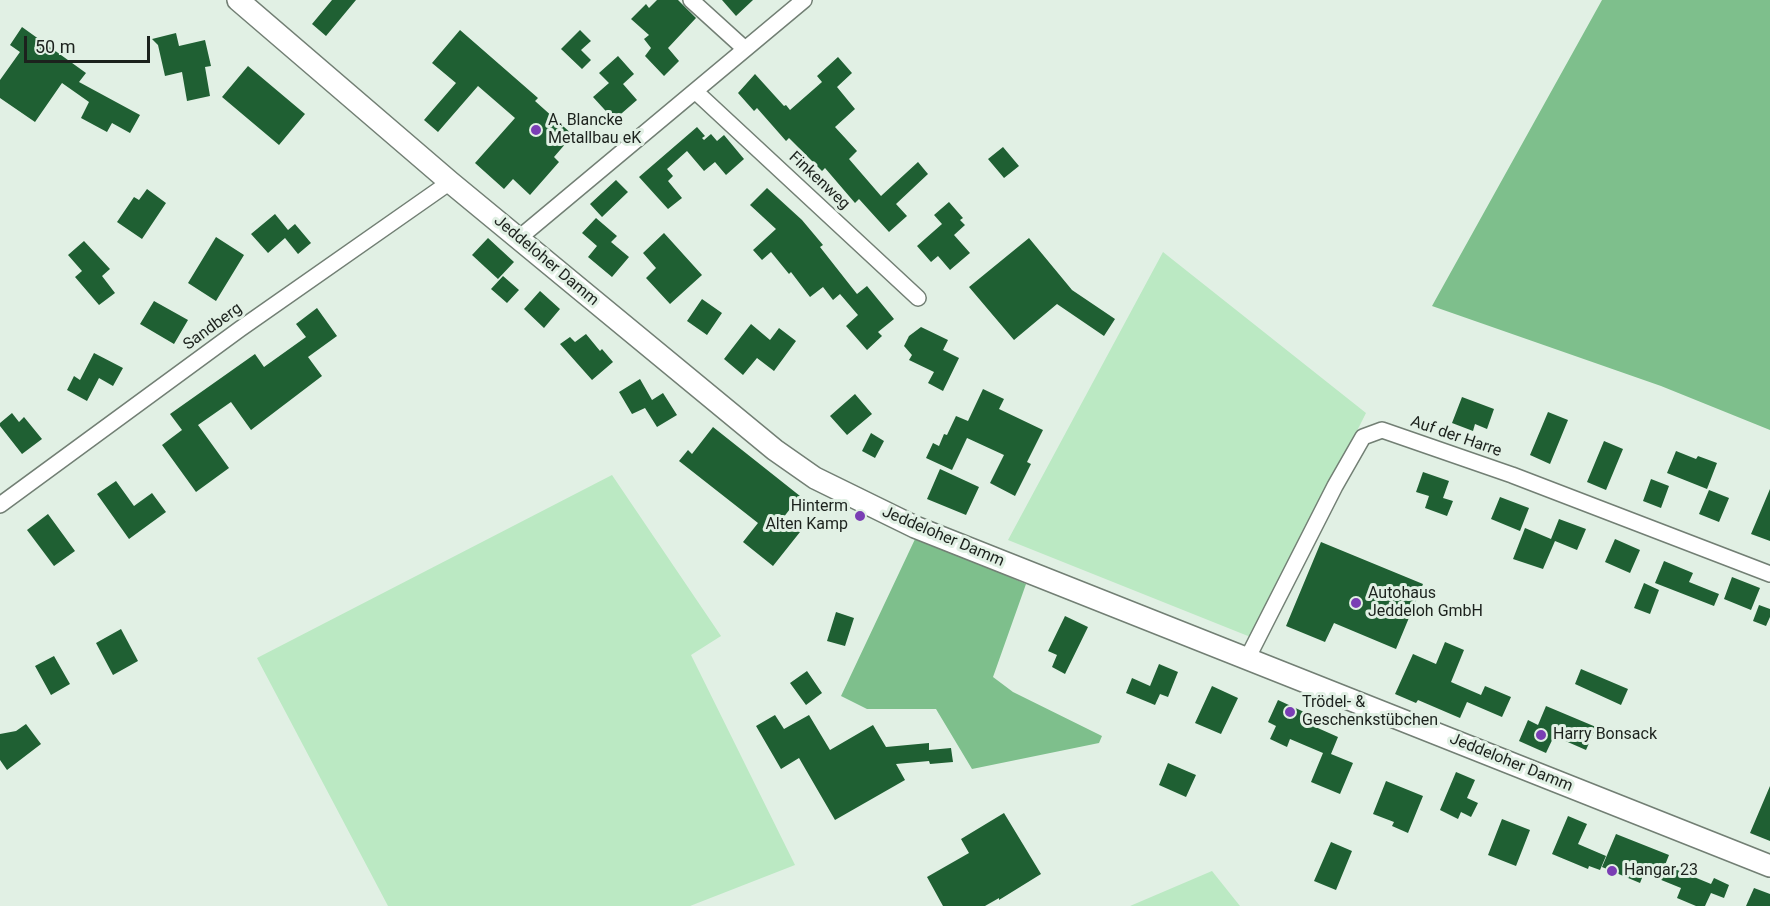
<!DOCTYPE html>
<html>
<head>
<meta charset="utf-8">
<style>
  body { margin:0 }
  #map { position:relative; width:1770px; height:906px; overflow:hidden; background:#e1f0e4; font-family:Roboto,sans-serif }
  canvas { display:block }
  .scale { position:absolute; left:24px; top:36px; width:126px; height:27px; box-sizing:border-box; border:3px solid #1c221d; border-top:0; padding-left:8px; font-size:18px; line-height:21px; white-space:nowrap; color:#1c221d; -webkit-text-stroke:4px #e1f0e4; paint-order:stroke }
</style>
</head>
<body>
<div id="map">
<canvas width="1770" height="906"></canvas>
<div class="scale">50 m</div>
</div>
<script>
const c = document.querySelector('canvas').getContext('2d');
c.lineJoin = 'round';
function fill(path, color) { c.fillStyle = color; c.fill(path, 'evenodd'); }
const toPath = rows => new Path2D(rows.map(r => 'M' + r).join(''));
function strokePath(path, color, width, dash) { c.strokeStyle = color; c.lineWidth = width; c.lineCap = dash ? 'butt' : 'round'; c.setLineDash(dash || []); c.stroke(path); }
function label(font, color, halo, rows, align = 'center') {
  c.font = font + ' Roboto,sans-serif'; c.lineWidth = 6; c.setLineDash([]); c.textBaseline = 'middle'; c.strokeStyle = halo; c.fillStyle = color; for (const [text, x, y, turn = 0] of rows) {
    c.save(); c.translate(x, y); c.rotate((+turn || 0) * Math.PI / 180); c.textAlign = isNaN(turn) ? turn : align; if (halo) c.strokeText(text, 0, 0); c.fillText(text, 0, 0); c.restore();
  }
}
const green = toPath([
  [1163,252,1366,413,1253,638,1008,540],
  [612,475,721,636,691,655,795,865,690,906,388,906,257,658],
  [1212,871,1240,906,1130,906]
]);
const forest = toPath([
  [1602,0,1770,0,1770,430,1661,386,1432,306],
  [916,537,1026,584,993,677,1013,692,1102,736,1099,743,972,769,936,709,867,709,841,696]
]);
const building = toPath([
  [332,0,356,0,326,36,312,24],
  [657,0,678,0,696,18,668,48,679,61,664,76,645,56,651,48,644,39,649,35,631,19,646,4,649,8],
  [722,0,753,0,736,16],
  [22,27,86,73,79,82,140,115,130,133,112,123,107,132,81,118,89,102,62,83,35,122,0,98,0,80,20,52,10,45],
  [460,30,538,98,535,101,573,135,554,157,559,162,530,195,513,179,504,189,475,163,515,118,478,86,438,132,424,120,456,83,432,63],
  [580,30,591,41,581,50,591,60,582,69,561,49],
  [176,33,179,46,205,40,211,66,205,67,210,96,187,101,182,72,165,76,158,45,152,39],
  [618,56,634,74,623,84,637,100,614,120,593,97,609,83,599,73],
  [838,57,852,73,837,87,855,109,835,127,857,151,849,159,881,196,918,162,928,174,896,204,907,216,889,232,859,199,855,203,825,168,822,171,789,138,786,141,757,108,754,111,738,93,755,74,784,106,786,105,790,110,822,82,817,76],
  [248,66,305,114,279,145,222,97],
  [697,127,705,136,702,138,704,140,711,134,717,141,724,135,744,159,726,175,715,162,704,171,687,151,667,169,673,176,668,181,682,198,668,209,639,177],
  [1003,147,1019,166,1004,178,988,159],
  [616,180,628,192,602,217,590,204],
  [767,188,802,220,823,245,820,247,857,294,867,286,894,319,878,332,882,336,867,350,846,326,858,315,840,294,833,300,823,287,810,297,791,272,789,274,771,252,762,260,753,250,776,229,750,205],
  [147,189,166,203,142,239,117,222,134,197,139,200],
  [949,202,963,218,960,220,965,225,954,235,970,253,950,270,938,256,931,262,917,246,942,224,934,215],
  [275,214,288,230,295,224,311,243,298,254,285,238,268,253,251,234],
  [596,218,617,236,611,242,629,257,612,277,588,257,597,246,582,233],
  [664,233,702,275,670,304,646,278,656,268,643,253],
  [216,237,244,255,216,301,188,283],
  [488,238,514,262,498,279,472,255],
  [1029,238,1072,290,1115,319,1104,336,1057,304,1014,340,969,287],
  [84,241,110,269,102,276,115,293,99,305,75,277,82,271,68,255],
  [503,276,519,290,507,303,491,289],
  [540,291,560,309,544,328,524,309],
  [702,299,722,313,707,335,687,321],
  [154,301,188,320,174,344,140,324],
  [317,308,337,336,308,357,322,376,251,430,231,402,198,425,229,468,196,492,162,445,182,430,170,414,255,354,264,367,306,337,296,324],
  [751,324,770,340,779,328,796,341,774,371,757,358,743,375,724,359],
  [921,327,948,340,943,350,959,358,943,391,928,383,934,372,909,360,912,355,904,346,909,336],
  [586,334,600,351,602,349,613,362,592,380,560,344,570,337,575,342],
  [94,353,123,368,113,386,99,378,87,401,67,390,74,376,80,380],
  [640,379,652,400,663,393,677,415,657,427,645,408,632,414,619,392],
  [983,389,1004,399,999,409,1043,430,1027,462,1031,464,1015,496,990,483,1004,455,967,438,952,470,926,458,933,443,939,446,944,434,947,435,956,416,968,421],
  [855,394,872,414,847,435,830,416],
  [1462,397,1494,409,1487,429,1475,424,1473,431,1452,423],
  [1548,412,1568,420,1550,464,1530,455],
  [12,413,19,422,24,417,42,439,22,454,0,426,0,423],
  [713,427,800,496,783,518,800,532,773,566,743,542,758,523,679,461,688,450,692,454],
  [871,433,884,441,875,458,862,451],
  [1604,441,1623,449,1606,490,1587,482],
  [1676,451,1696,459,1698,456,1717,463,1707,489,1667,473],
  [940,469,979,487,966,515,927,499],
  [1423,472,1449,481,1443,498,1453,501,1447,516,1425,508,1429,496,1416,492],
  [1651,479,1669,486,1661,508,1643,501],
  [116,481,134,506,152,493,166,512,129,539,97,494],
  [1770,489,1770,541,1751,534],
  [1709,490,1729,498,1719,522,1699,514],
  [1500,497,1529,508,1520,531,1491,519],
  [48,514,75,551,54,566,27,530],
  [1559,519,1586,529,1577,550,1555,541,1543,569,1513,559,1525,528,1551,539],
  [1615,539,1640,550,1630,573,1605,562],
  [1321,542,1423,584,1396,649,1334,623,1325,642,1286,626],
  [1664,561,1693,573,1689,582,1719,594,1714,606,1655,583],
  [1732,577,1760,588,1751,610,1724,599],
  [1644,583,1659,590,1650,614,1634,608],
  [1759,605,1770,609,1770,617,1766,626,1753,621],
  [836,612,854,618,845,646,827,641],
  [1065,616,1088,627,1065,674,1052,667,1057,655,1048,651],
  [121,629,138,661,113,675,96,643],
  [1445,642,1464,650,1451,682,1481,695,1485,686,1511,697,1502,717,1467,702,1460,718,1418,700,1416,703,1395,694,1413,654,1436,664],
  [54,656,70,684,51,695,35,666],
  [1159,664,1178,672,1168,697,1160,694,1155,705,1126,693,1132,678,1150,686],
  [1581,669,1628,689,1621,705,1575,684],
  [807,671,822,693,806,705,790,683],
  [1212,686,1238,698,1221,734,1195,723],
  [1278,700,1315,717,1311,725,1338,737,1331,754,1353,763,1340,794,1311,782,1323,753,1290,739,1287,747,1270,739,1276,726,1268,722],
  [1546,706,1596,727,1586,750,1554,736,1546,753,1519,741,1528,720,1538,725],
  [775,715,784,729,809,715,830,750,873,725,886,747,929,743,929,750,951,748,953,762,930,764,929,761,896,764,905,780,835,820,799,758,781,769,756,726],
  [26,724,41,744,7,770,0,760,0,734,16,731],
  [1168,763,1196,775,1186,797,1159,785],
  [1456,772,1475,780,1467,798,1478,803,1471,817,1461,812,1458,819,1440,810],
  [1386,781,1423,796,1408,833,1392,826,1394,822,1373,814],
  [1770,786,1770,841,1750,833],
  [1004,813,1041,874,999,900,999,898,985,906,943,906,927,877,969,853,961,839],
  [1568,816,1587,824,1578,844,1606,856,1600,870,1589,866,1588,869,1552,854],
  [1502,819,1530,830,1516,866,1488,855],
  [1616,834,1669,855,1665,865,1711,884,1714,878,1729,885,1724,898,1711,893,1705,906,1696,906,1677,898,1681,888,1644,873,1640,883,1602,867],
  [1331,842,1352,851,1336,890,1314,881],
  [1754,888,1770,894,1770,906,1746,906]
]);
const minor = toPath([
  [691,0,745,49],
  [695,91,918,298],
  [519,238,804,0],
  [0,505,240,329,450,182],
  [1247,659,1335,486,1363,437,1382,430,1512,475,1770,574]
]);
const secondary = toPath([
  [238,0,450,182,775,450,815,478,915,527,1770,866]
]);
const markers = [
  [536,130,6,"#7a3eb4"],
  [860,516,6,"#7a3eb4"],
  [1356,603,6,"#7a3eb4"],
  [1290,712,6,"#7a3eb4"],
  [1541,735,6,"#7a3eb4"],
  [1612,871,6,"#7a3eb4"]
];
const poiNames = [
  ["A. Blancke",548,121],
  ["Metallbau eK",548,139],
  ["Hinterm",848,507,"right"],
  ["Alten Kamp",848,525,"right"],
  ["Autohaus",1368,594],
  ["Jeddeloh GmbH",1368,612],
  ["Trödel- &",1302,703],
  ["Geschenkstübchen",1302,721],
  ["Harry Bonsack",1553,735],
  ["Hangar 23",1624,871]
];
const streetNames = [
  ["Finkenweg",819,181,43],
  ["Jeddeloher Damm",546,261,40],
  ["Sandberg",213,327,-36],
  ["Auf der Harre",1456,437,19],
  ["Jeddeloher Damm",943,537,23],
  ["Jeddeloher Damm",1511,763,22]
];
fill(green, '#bbe9c3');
fill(forest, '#7ebf8c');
fill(building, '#1f6033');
strokePath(minor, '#727f74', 18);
strokePath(secondary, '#727f74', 24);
strokePath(minor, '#fff', 15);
strokePath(secondary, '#fff', 21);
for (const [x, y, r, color] of markers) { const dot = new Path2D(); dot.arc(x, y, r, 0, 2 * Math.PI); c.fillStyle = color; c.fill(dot); strokePath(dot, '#e1f0e4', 2); }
label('16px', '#1c221d', '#e1f0e4', poiNames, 'left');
label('16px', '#1c221d', '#e1f0e4', streetNames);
</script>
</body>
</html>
